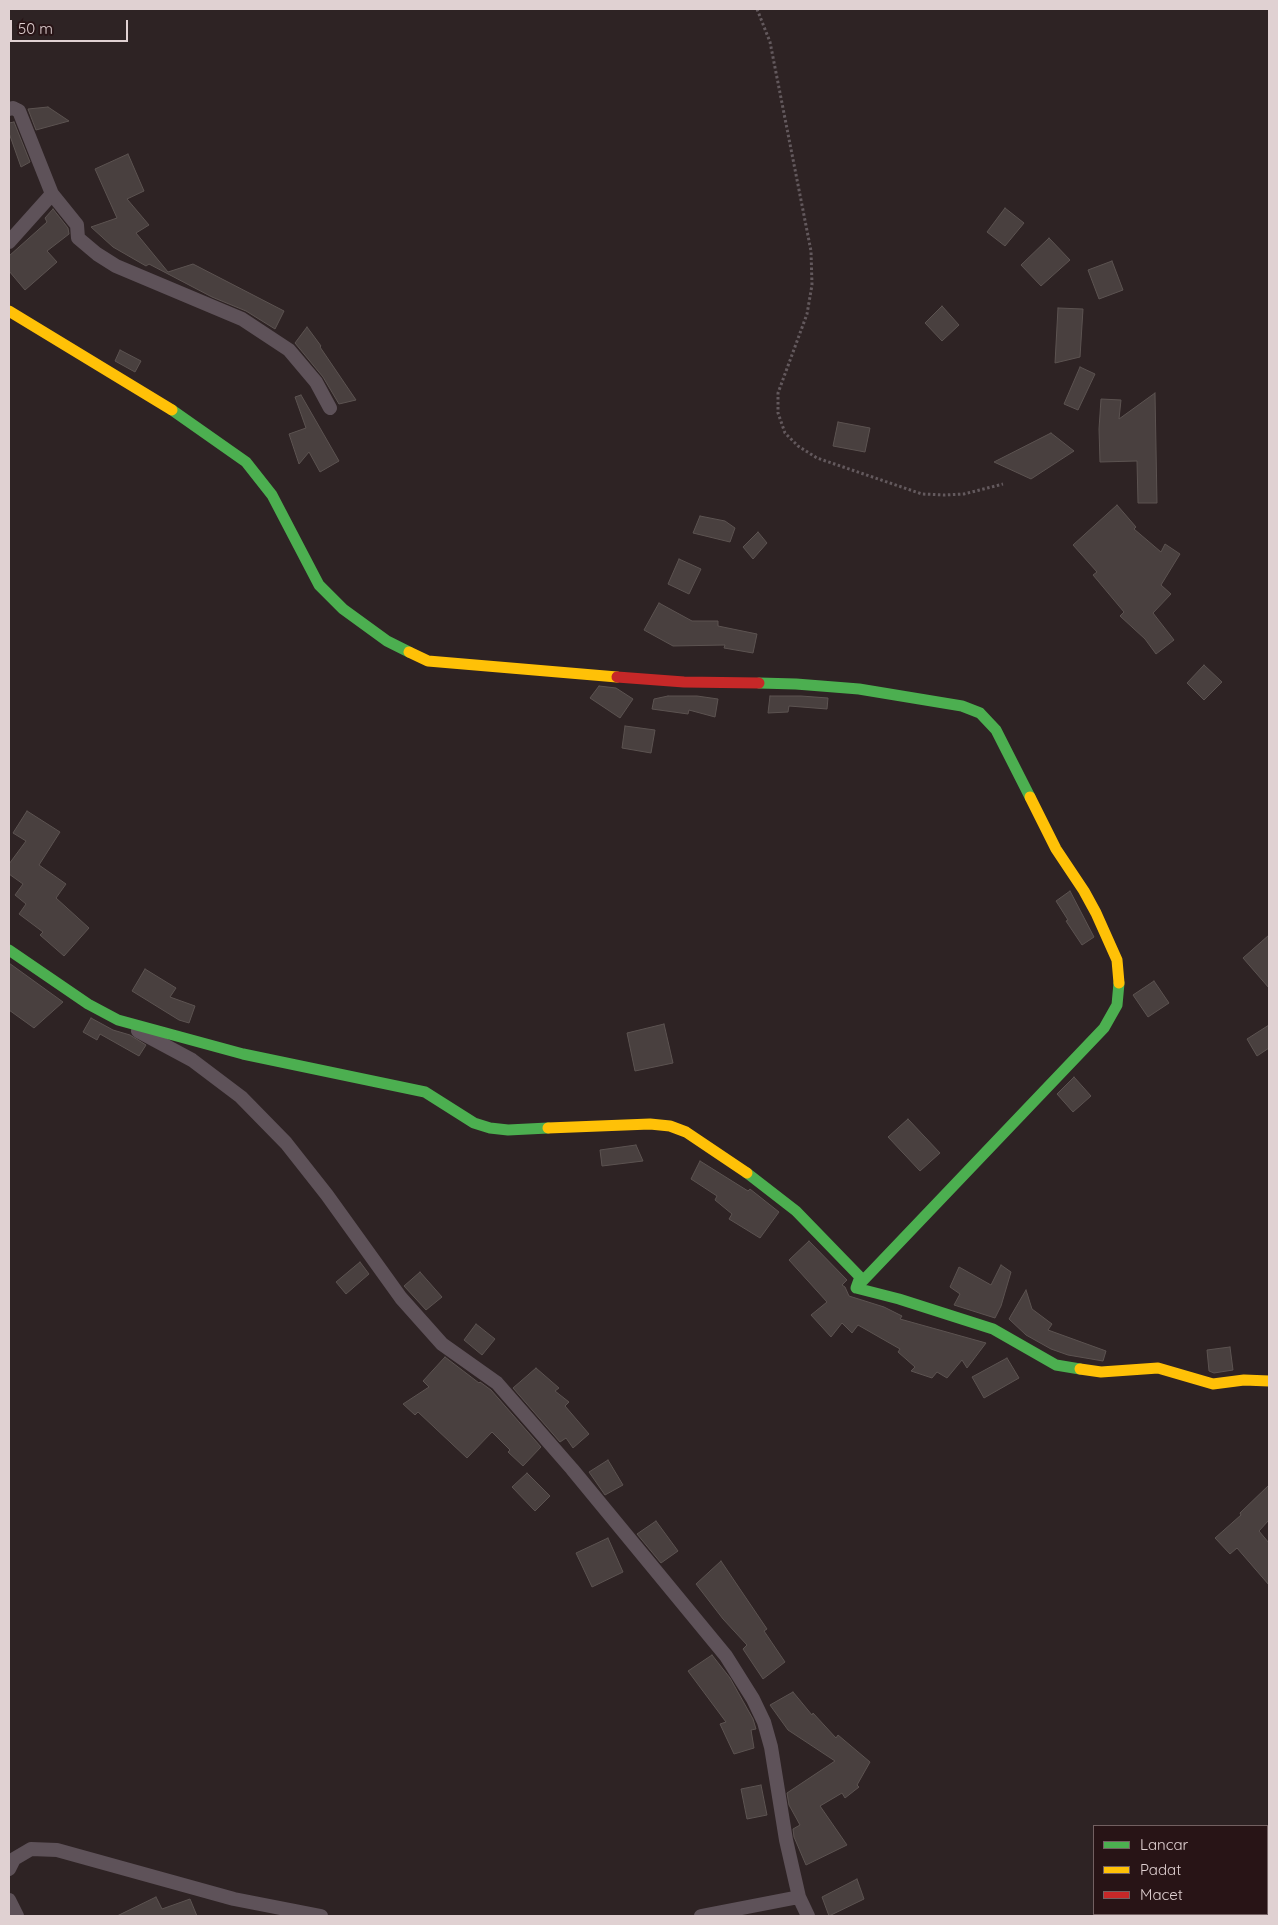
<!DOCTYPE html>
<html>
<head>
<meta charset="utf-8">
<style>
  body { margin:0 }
  #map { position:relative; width:1278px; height:1925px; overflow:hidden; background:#2e2324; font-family:Quicksand,sans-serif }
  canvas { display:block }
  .frame { position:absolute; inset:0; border:10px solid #e0d1d2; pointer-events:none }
  .legend { position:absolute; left:1093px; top:1825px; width:175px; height:90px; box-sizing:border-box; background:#281416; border:1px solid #726061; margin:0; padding:6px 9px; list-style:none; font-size:15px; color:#e0d1d2 }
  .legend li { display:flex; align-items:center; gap:10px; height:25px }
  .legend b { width:25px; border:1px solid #726061 }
  .scale { position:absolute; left:10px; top:20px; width:118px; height:22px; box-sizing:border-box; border:2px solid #e0d1d2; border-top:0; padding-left:6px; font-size:15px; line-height:18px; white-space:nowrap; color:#e0d1d2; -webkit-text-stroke:4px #281416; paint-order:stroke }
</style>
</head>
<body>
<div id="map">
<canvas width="1278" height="1925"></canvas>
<div class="frame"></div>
<ul class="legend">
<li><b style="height:6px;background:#4caf50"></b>Lancar</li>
<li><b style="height:6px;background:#ffc107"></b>Padat</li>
<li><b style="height:6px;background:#c62828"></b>Macet</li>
</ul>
<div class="scale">50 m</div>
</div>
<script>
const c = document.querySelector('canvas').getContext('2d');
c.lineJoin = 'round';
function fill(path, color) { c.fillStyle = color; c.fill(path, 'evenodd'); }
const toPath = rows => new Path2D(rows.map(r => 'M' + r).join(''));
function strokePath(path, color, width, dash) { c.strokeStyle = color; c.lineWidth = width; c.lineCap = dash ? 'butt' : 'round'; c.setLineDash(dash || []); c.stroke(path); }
const building = toPath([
  [48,107,69,121,36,130,28,109,48,107],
  [14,122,30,162,21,167,9,133,9,123,14,122],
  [128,154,144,191,127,199,149,225,136,233,168,272,193,264,284,311,275,329,246,311,212,297,149,264,146,266,113,247,91,227,117,218,95,169,128,154],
  [1005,208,1024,223,1005,246,987,232,1005,208],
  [53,209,68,228,69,234,47,251,57,262,25,290,9,271,9,256,47,222,45,218,53,209],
  [1049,238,1070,260,1041,286,1021,265,1049,238],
  [1112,261,1123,290,1099,299,1088,270,1112,261],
  [942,306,959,325,942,341,925,323,942,306],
  [1058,308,1083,309,1080,357,1055,363,1058,308],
  [307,327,321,346,320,347,356,400,339,404,323,377,295,343,307,327],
  [120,350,141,361,135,372,115,361,120,350],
  [1080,367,1095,374,1078,410,1064,404,1080,367],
  [1155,393,1157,503,1138,503,1137,461,1100,462,1099,429,1101,399,1121,400,1119,419,1155,393],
  [301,395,339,461,320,472,309,452,299,464,289,434,306,428,295,397,301,395],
  [838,422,870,428,865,452,833,446,838,422],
  [1051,433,1074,451,1031,479,994,462,1051,433],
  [1117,505,1136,527,1134,529,1161,552,1165,544,1180,554,1161,585,1171,594,1153,613,1174,640,1156,654,1145,639,1120,616,1124,612,1093,575,1097,572,1073,545,1117,505],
  [700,516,725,521,735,528,730,542,693,533,700,516],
  [758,532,767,543,753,559,743,547,758,532],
  [679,559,701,569,689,594,668,584,679,559],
  [659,603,692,621,718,621,718,626,757,634,753,653,724,648,725,645,673,646,644,630,659,603],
  [1204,665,1222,682,1204,700,1187,683,1204,665],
  [599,686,616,688,633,699,620,718,590,698,599,686],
  [668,696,697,696,718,699,715,717,689,710,688,714,652,709,654,699,668,696],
  [770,696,801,696,828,698,827,709,789,706,788,712,768,713,770,696],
  [625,726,655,730,651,753,622,748,625,726],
  [27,811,60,832,39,865,66,884,56,898,89,928,64,956,40,935,43,932,19,914,26,904,15,895,23,884,9,874,9,864,26,841,13,833,27,811],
  [1070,891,1094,937,1082,945,1066,921,1068,920,1056,901,1070,891],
  [1269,935,1269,988,1243,958,1269,935],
  [9,963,63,1002,34,1028,9,1010,9,963],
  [145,969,176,988,170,997,195,1006,189,1023,179,1020,132,991,145,969],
  [1154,981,1169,1003,1148,1017,1133,995,1154,981],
  [91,1018,113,1030,130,1035,146,1045,139,1056,100,1034,97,1040,83,1032,91,1018],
  [664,1024,673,1063,635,1071,627,1033,664,1024],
  [1269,1025,1269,1048,1257,1056,1247,1039,1269,1025],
  [1074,1077,1091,1096,1073,1112,1057,1094,1074,1077],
  [908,1119,940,1153,920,1171,888,1137,908,1119],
  [636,1145,643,1161,602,1166,600,1150,636,1145],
  [700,1161,748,1191,750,1189,779,1212,760,1238,729,1219,732,1214,715,1200,717,1196,691,1179,700,1161],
  [809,1241,847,1280,842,1285,845,1287,849,1296,884,1307,902,1316,900,1319,986,1343,967,1368,962,1360,947,1378,937,1372,932,1378,911,1371,915,1367,898,1352,900,1349,858,1325,852,1333,842,1323,831,1337,811,1315,827,1302,789,1260,809,1241],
  [360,1262,369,1274,346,1294,336,1282,360,1262],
  [1001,1265,1011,1272,1001,1306,995,1318,954,1305,960,1294,950,1287,959,1267,991,1285,1001,1265],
  [420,1272,442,1297,426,1310,404,1286,420,1272],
  [1026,1290,1032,1309,1052,1324,1048,1330,1106,1351,1103,1361,1068,1355,1051,1349,1026,1335,1009,1319,1026,1290],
  [476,1324,495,1339,482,1355,464,1340,476,1324],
  [1230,1347,1233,1370,1214,1373,1209,1371,1207,1350,1230,1347],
  [445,1357,479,1383,480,1382,491,1390,541,1447,523,1466,508,1452,510,1450,492,1432,467,1458,418,1412,415,1415,403,1404,429,1387,423,1381,445,1357],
  [1007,1358,1019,1378,984,1398,972,1377,1007,1358],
  [536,1368,559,1388,555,1391,569,1402,565,1406,589,1434,573,1448,566,1438,560,1442,513,1388,536,1368],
  [608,1460,623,1485,605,1495,589,1472,608,1460],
  [527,1473,550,1496,535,1511,512,1487,527,1473],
  [1269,1485,1269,1520,1259,1531,1269,1543,1269,1585,1237,1548,1230,1554,1215,1538,1241,1515,1240,1513,1269,1485],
  [656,1521,678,1551,661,1563,637,1534,656,1521],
  [608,1538,623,1572,592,1587,576,1553,608,1538],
  [721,1561,767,1629,764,1631,785,1662,763,1679,743,1649,747,1645,723,1619,696,1584,721,1561],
  [712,1655,730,1678,753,1719,756,1729,751,1730,754,1748,734,1754,720,1724,726,1722,688,1671,712,1655],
  [793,1692,812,1715,813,1713,836,1738,838,1735,870,1762,857,1785,859,1787,845,1798,842,1793,820,1806,847,1845,806,1865,794,1837,793,1829,800,1825,789,1805,787,1793,835,1761,788,1730,770,1705,793,1692],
  [761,1785,767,1815,747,1819,741,1789,761,1785],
  [857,1879,864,1899,829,1916,822,1897,857,1879],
  [156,1897,162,1909,190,1899,197,1916,117,1916,156,1897]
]);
const path = toPath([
  [757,9,770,42,811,251,812,285,807,314,778,393,778,413,785,433,798,446,817,458,922,494,945,495,964,494,1003,484]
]);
const street = toPath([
  [9,109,13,108,19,111,52,194,77,225,78,238,97,254,116,266,242,319,289,350,316,382,330,408],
  [9,242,52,194],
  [138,1031,192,1060,241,1097,286,1143,327,1195,401,1298,442,1344,497,1383,572,1469,726,1656,753,1699,764,1722,771,1747,786,1840,799,1897,808,1916],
  [9,1869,14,1859,31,1849,57,1850,234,1899,321,1916],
  [9,1900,17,1916],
  [701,1916,799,1897]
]);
const fast = toPath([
  [172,410,246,462,272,495,319,585,343,609,387,641,409,652],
  [759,683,796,684,859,689,962,706,980,713,996,730,1030,797],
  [9,950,88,1004,118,1020,243,1054,425,1092,474,1123,490,1128,508,1130,548,1128],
  [747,1173,796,1211,860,1277,856,1288,899,1299,993,1329,1056,1365,1080,1369],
  [856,1288,1104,1028,1117,1005,1119,983]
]);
const slow = toPath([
  [9,311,172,410],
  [409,652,428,661,617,677],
  [1030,797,1056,849,1084,891,1096,913,1117,960,1119,983],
  [548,1128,650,1124,670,1126,686,1132,747,1173],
  [1080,1369,1101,1372,1158,1368,1213,1384,1244,1380,1269,1381]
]);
const jam = toPath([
  [617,677,684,682,759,683]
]);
fill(building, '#49403f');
strokePath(building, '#5c5351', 1);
strokePath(path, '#63595d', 3, [2.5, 2.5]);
strokePath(street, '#5e5259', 14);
strokePath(fast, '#4caf50', 11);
strokePath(slow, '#ffc107', 11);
strokePath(jam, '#c62828', 11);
</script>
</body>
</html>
